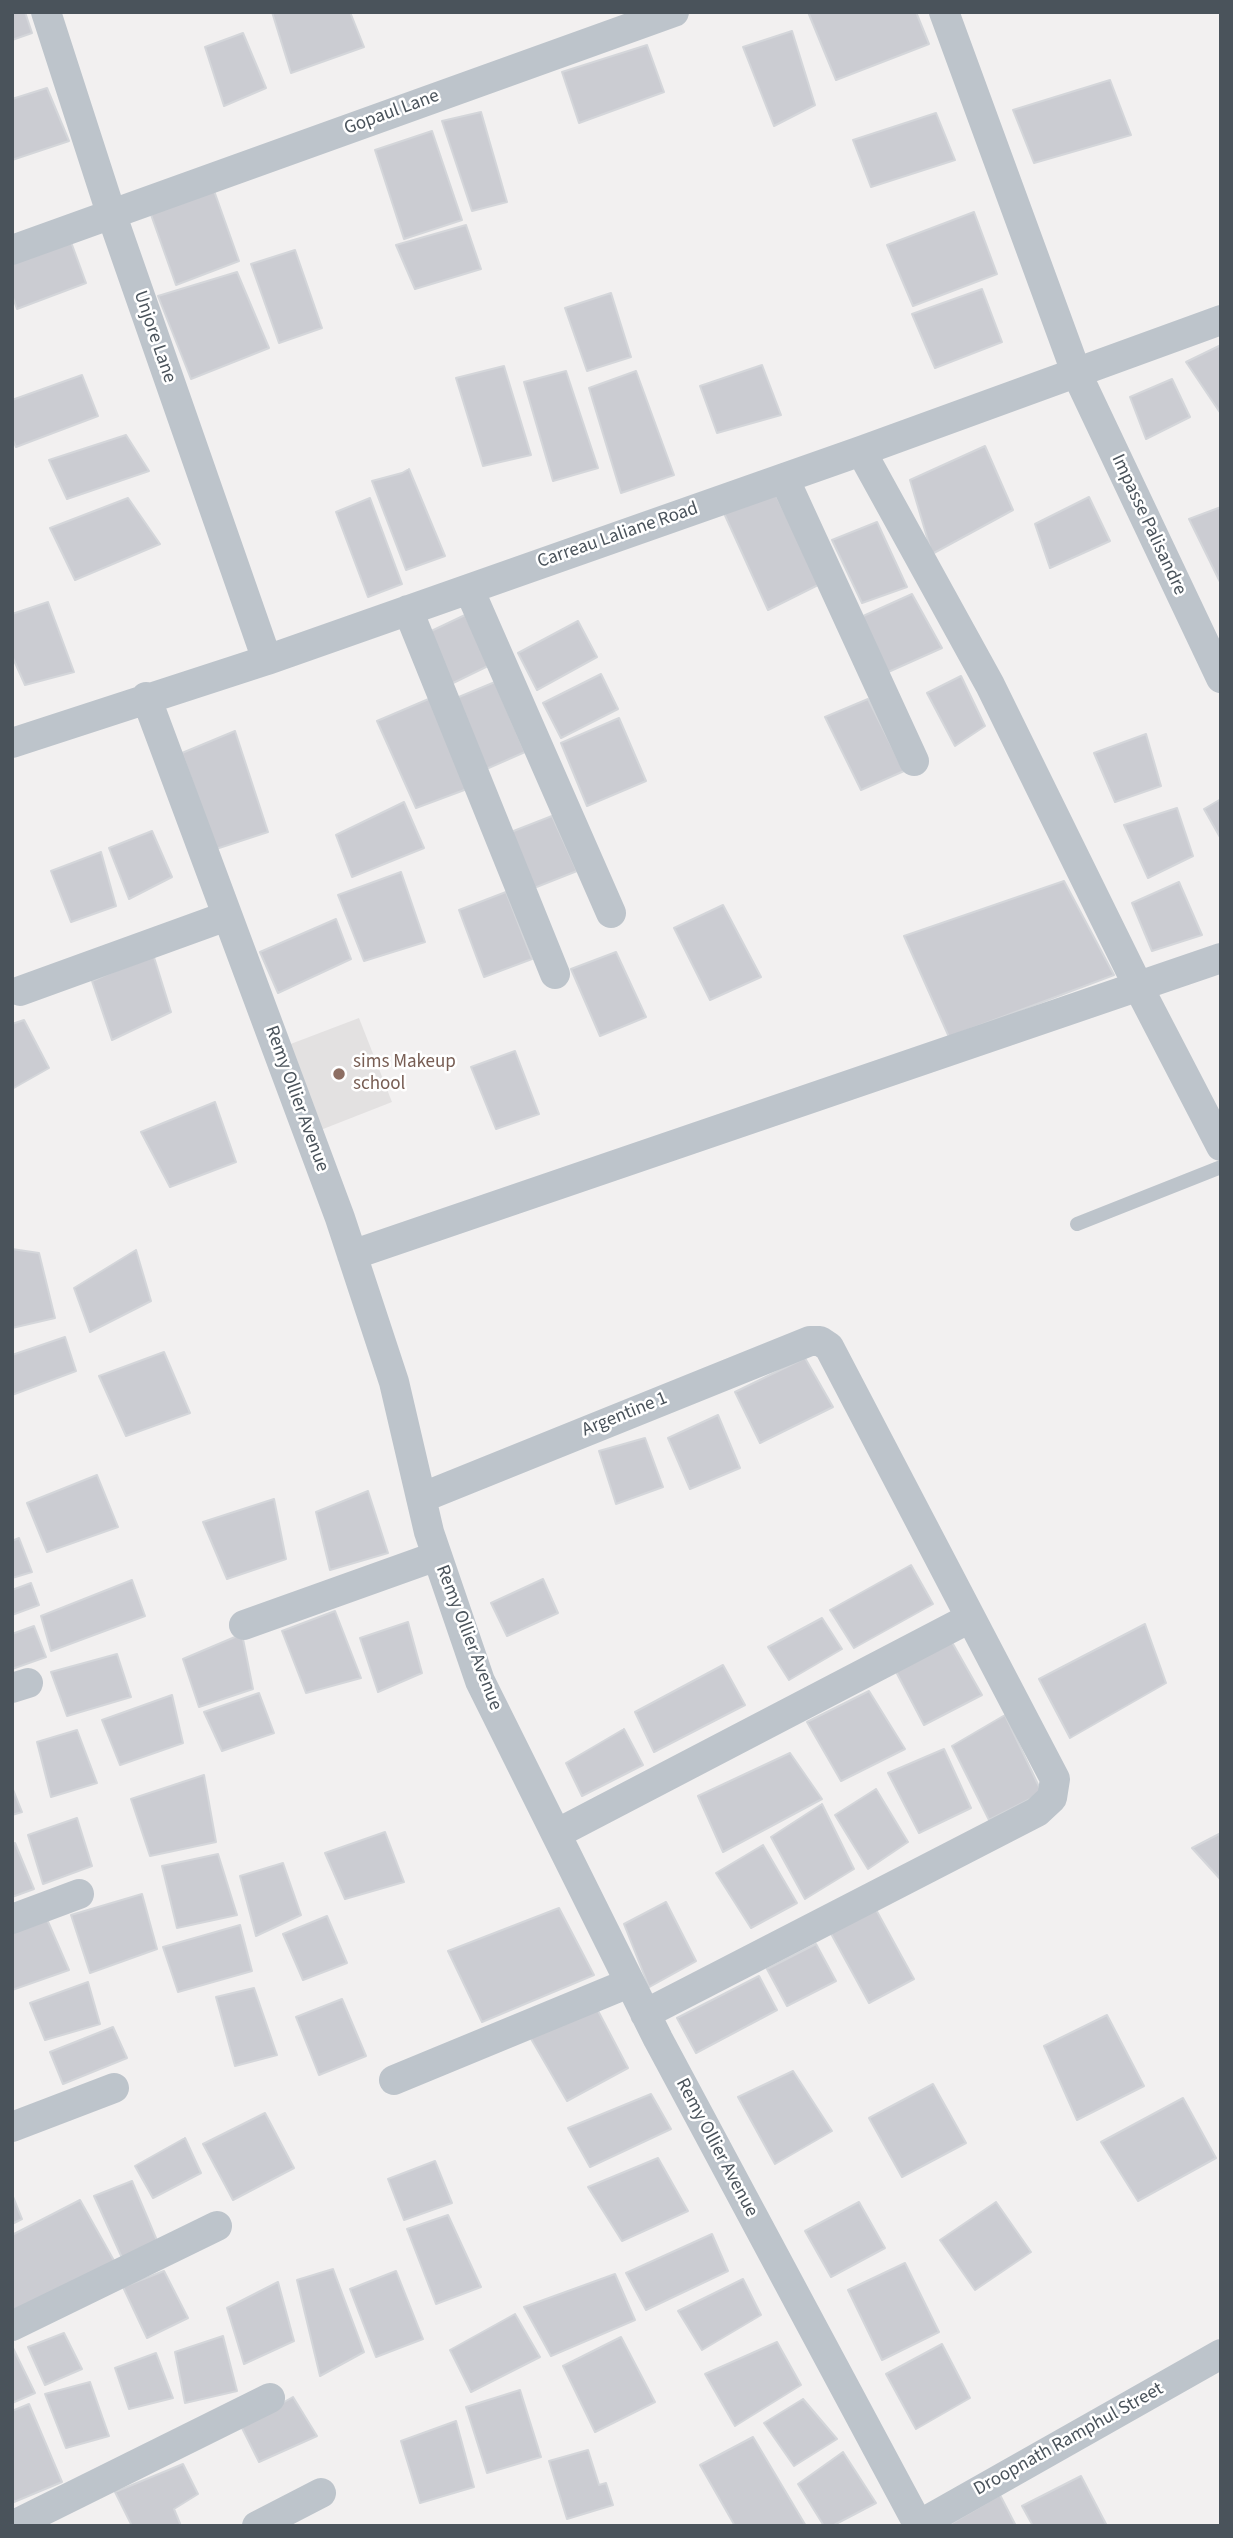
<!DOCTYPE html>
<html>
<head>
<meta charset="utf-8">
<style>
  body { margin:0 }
  #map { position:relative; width:1233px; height:2538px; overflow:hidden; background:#f2f0f0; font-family:"Source Sans 3",sans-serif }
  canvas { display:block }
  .frame { position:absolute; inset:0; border:14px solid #4a535b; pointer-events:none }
</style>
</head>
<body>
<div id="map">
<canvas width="1233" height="2538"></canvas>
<div class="frame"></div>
</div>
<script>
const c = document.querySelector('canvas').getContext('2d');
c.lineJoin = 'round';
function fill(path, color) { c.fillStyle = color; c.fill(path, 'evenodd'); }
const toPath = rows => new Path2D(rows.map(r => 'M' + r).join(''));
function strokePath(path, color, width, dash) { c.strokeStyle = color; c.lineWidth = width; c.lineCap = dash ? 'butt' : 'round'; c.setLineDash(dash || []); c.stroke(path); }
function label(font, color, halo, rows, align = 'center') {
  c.font = font + ' "Source Sans 3",sans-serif'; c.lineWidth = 5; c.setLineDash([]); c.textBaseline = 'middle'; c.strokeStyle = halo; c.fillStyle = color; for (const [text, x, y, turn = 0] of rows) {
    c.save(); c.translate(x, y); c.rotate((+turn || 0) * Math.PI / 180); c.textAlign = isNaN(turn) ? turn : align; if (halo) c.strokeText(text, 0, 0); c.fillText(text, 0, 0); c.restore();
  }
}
const education = toPath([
  [359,1018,392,1102,318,1131,288,1045]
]);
const building = toPath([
  [12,12,25,12,32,33,12,40,12,12],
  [272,12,350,12,364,47,291,73,272,12],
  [808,12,916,12,929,44,836,80,808,12],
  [792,31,815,105,774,126,743,47,792,31],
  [243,33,266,88,224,106,205,47,243,33],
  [647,45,664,92,579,123,562,72,647,45],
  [1110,80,1131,135,1034,163,1013,110,1110,80],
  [47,88,69,141,12,160,12,99,47,88],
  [481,112,507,202,472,211,442,121,481,112],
  [936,113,955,160,871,187,853,140,936,113],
  [432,131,462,220,404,239,375,150,432,131],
  [212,185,239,261,176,285,149,209,212,185],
  [974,212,997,274,913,306,887,245,974,212],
  [466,225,481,269,415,289,396,245,466,225],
  [71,242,86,283,17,309,12,295,12,264,71,242],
  [295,250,322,328,279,343,251,264,295,250],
  [237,272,269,348,191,379,158,296,237,272],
  [982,289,1002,342,935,368,912,314,982,289],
  [611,293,631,357,587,371,565,308,611,293],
  [1221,345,1221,414,1186,362,1221,345],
  [762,365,781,415,717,433,700,386,762,365],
  [504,366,531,455,483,466,456,378,504,366],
  [566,371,598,468,553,481,524,382,566,371],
  [636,371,674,475,621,493,589,388,636,371],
  [82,375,98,416,16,447,12,438,12,400,82,375],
  [1172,379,1190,417,1146,439,1130,397,1172,379],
  [126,435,149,471,67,499,49,460,126,435],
  [985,446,1013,510,932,554,910,480,985,446],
  [409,469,445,556,406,570,372,481,402,473,409,469],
  [776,495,820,584,768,610,723,511,776,495],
  [1089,497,1110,541,1050,568,1035,524,1089,497],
  [128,498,160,544,75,580,50,528,128,498],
  [370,498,402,584,368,597,336,512,370,498],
  [1221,507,1221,584,1189,519,1221,507],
  [877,522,907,587,862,603,832,540,877,522],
  [912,594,942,648,886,673,861,617,912,594],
  [48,602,74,672,25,685,12,656,12,614,48,602],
  [465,615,490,665,449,685,425,634,465,615],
  [578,621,597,657,537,690,518,653,578,621],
  [601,674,618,709,561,738,543,703,601,674],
  [961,676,985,726,955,746,927,693,961,676],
  [495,682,525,752,484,770,454,699,495,682],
  [431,698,467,789,416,808,377,721,431,698],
  [868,699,904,771,861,790,825,717,868,699],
  [619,718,646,781,587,806,561,743,619,718],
  [235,731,268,832,216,849,182,753,235,731],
  [1146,734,1161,786,1115,802,1094,753,1146,734],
  [1221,799,1221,839,1204,809,1221,799],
  [404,802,424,848,352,877,336,835,404,802],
  [1177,808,1193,856,1148,878,1124,825,1177,808],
  [552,816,577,871,534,888,511,832,552,816],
  [152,831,172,877,129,899,109,848,152,831],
  [101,852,116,906,71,922,51,871,101,852],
  [401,872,425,942,364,961,338,895,401,872],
  [1064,881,1114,975,949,1037,904,936,1064,881],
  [1179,882,1202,935,1152,951,1132,903,1179,882],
  [506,892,532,959,484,977,459,910,506,892],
  [723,905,761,977,710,1000,674,928,723,905],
  [336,919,351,959,278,993,260,952,336,919],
  [616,952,646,1017,600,1036,571,969,616,952],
  [153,954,171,1012,112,1040,92,981,153,954],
  [24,1020,49,1068,12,1089,12,1024,24,1020],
  [515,1051,539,1114,496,1129,471,1067,515,1051],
  [215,1102,236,1162,170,1187,141,1132,215,1102],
  [12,1249,39,1253,55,1318,12,1328,12,1249],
  [136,1250,151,1301,90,1332,74,1288,136,1250],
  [65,1337,76,1371,12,1395,12,1355,65,1337],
  [164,1352,190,1413,126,1436,99,1376,164,1352],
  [805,1358,833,1407,760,1443,735,1392,805,1358],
  [718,1415,740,1468,690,1489,668,1438,718,1415],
  [645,1438,663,1487,616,1504,599,1451,645,1438],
  [97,1475,118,1527,47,1552,27,1503,97,1475],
  [368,1491,388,1553,330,1570,316,1512,368,1491],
  [274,1499,286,1559,227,1579,203,1522,274,1499],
  [19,1538,32,1572,12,1578,12,1541,19,1538],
  [911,1565,933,1604,854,1648,830,1610,911,1565],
  [543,1579,558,1613,507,1636,491,1603,543,1579],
  [132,1580,145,1616,51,1651,41,1616,132,1580],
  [31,1583,39,1605,12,1615,12,1590,31,1583],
  [335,1611,361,1678,306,1693,282,1631,335,1611],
  [822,1618,842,1649,789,1680,768,1647,822,1618],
  [408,1622,422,1673,378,1692,360,1638,408,1622],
  [1145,1624,1166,1683,1070,1738,1039,1679,1145,1624],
  [34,1626,46,1657,12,1669,12,1634,34,1626],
  [242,1634,253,1689,199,1707,183,1659,242,1634],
  [949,1637,982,1695,924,1725,893,1666,949,1637],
  [117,1654,131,1697,67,1716,51,1672,117,1654],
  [723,1665,745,1705,654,1752,635,1712,723,1665],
  [869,1691,905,1749,841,1781,807,1722,869,1691],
  [259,1693,274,1733,222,1751,204,1712,259,1693],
  [172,1695,183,1743,120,1765,102,1720,172,1695],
  [1005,1715,1042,1793,989,1820,952,1746,1005,1715],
  [624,1729,643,1765,582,1796,566,1763,624,1729],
  [77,1730,97,1783,51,1797,37,1742,77,1730],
  [944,1749,971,1808,919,1833,888,1773,944,1749],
  [790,1753,822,1799,723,1852,698,1796,790,1753],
  [204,1775,216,1842,150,1856,131,1799,204,1775],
  [12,1787,22,1812,12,1815,12,1787],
  [876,1789,908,1842,868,1869,835,1815,876,1789],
  [822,1804,854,1869,805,1899,771,1837,822,1804],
  [77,1818,92,1866,43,1884,28,1835,77,1818],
  [385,1832,404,1882,345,1899,325,1853,385,1832],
  [1221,1833,1221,1880,1192,1848,1221,1833],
  [15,1843,34,1889,12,1897,12,1844,15,1843],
  [763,1845,797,1903,751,1928,716,1873,763,1845],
  [218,1854,237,1915,177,1928,162,1866,218,1854],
  [283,1863,301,1915,256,1936,240,1876,283,1863],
  [142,1894,157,1949,90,1973,71,1915,142,1894],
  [666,1902,696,1961,649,1987,624,1924,666,1902],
  [874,1906,914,1979,869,2003,829,1930,874,1906],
  [559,1908,594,1975,482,2022,448,1951,559,1908],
  [327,1916,347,1963,303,1980,283,1934,327,1916],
  [46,1917,69,1970,12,1990,12,1930,46,1917],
  [240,1925,252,1971,178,1992,163,1947,240,1925],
  [816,1944,836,1981,787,2006,767,1969,816,1944],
  [759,1976,777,2010,696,2053,677,2018,759,1976],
  [88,1982,100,2024,45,2040,30,2003,88,1982],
  [254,1988,277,2055,235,2066,216,1997,254,1988],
  [342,1999,366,2056,319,2075,296,2017,342,1999],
  [596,2007,628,2068,567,2101,530,2037,596,2007],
  [1107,2015,1144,2086,1077,2120,1044,2046,1107,2015],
  [113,2027,127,2058,63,2084,50,2052,113,2027],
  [793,2071,832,2131,775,2164,738,2097,793,2071],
  [933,2084,966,2143,902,2177,869,2118,933,2084],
  [651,2094,671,2129,590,2167,568,2128,651,2094],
  [1183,2098,1216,2158,1138,2201,1101,2142,1183,2098],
  [265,2113,294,2168,233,2200,203,2144,265,2113],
  [185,2138,201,2173,153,2198,135,2166,185,2138],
  [658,2158,688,2211,622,2241,588,2187,658,2158],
  [435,2161,452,2203,404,2220,388,2179,435,2161],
  [132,2181,158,2243,123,2260,94,2196,132,2181],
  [12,2194,22,2219,12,2224,12,2194],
  [80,2200,117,2266,12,2321,12,2235,80,2200],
  [859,2202,885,2248,831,2277,805,2231,859,2202],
  [996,2202,1031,2252,975,2290,940,2240,996,2202],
  [448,2215,481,2287,436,2304,407,2229,448,2215],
  [712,2234,728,2271,646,2310,626,2273,712,2234],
  [905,2263,939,2332,882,2360,848,2290,905,2263],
  [333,2269,364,2352,320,2376,297,2280,333,2269],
  [164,2271,188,2318,147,2338,123,2287,164,2271],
  [396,2271,423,2339,376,2357,350,2289,396,2271],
  [615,2274,635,2320,551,2356,524,2307,615,2274],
  [743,2279,761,2315,702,2350,678,2311,743,2279],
  [278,2282,294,2341,244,2364,227,2308,278,2282],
  [515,2314,540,2357,471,2392,450,2350,515,2314],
  [64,2333,82,2369,45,2385,28,2347,64,2333],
  [223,2336,237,2391,185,2403,175,2352,223,2336],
  [621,2337,655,2402,595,2432,563,2366,621,2337],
  [777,2342,801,2385,735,2426,705,2374,777,2342],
  [942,2344,970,2398,916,2429,886,2374,942,2344],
  [12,2346,35,2393,12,2403,12,2346],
  [156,2353,173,2398,129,2409,115,2368,156,2353],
  [90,2382,109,2436,66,2448,45,2394,90,2382],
  [520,2390,541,2457,487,2473,466,2407,520,2390],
  [293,2397,317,2436,259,2462,241,2426,293,2397],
  [803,2399,837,2439,794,2466,764,2423,803,2399],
  [29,2404,62,2482,14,2502,12,2497,12,2411,29,2404],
  [456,2421,474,2487,420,2503,401,2441,456,2421],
  [753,2437,806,2526,735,2526,700,2465,753,2437],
  [588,2450,599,2485,606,2483,613,2505,567,2519,549,2461,588,2450],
  [843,2452,876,2503,832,2526,824,2526,798,2484,843,2452],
  [183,2464,198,2494,174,2509,181,2526,132,2526,115,2492,183,2464],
  [1081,2476,1107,2526,1033,2526,1022,2506,1081,2476],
  [1000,2495,1016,2526,947,2526,1000,2495]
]);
const service = toPath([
  [1077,1224,1221,1167]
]);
const minor = toPath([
  [46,12,111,213,267,660],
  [944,12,1076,372,1221,678],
  [12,250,674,12],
  [861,451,990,685,1139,988,1221,1146],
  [784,478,914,761],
  [469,589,611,913],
  [408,610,555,974],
  [146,697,340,1218,394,1382,429,1532,480,1681,658,2039,919,2526],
  [12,743,267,660,861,451,1221,320],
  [20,991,227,916],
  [352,1255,1221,958],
  [421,1498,810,1341,820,1341,829,1347,1055,1779,1052,1798,1037,1812,645,2014],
  [244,1625,437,1556],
  [12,1688,28,1683],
  [556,1834,970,1618],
  [12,1919,79,1894],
  [394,2080,629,1983],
  [12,2127,114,2088],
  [12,2326,217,2226],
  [12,2526,270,2398],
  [257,2526,321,2493],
  [917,2526,1221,2354]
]);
const markers = [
  [339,1074,7,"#8d6e63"]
];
const streetNames = [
  ["Gopaul Lane",392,113,-20],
  ["Unjore Lane",154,337,71],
  ["Impasse Palisandre",1148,525,65],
  ["Carreau Laliane Road",618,536,-19],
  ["Remy Ollier Avenue",296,1099,70],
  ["Argentine 1",625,1415,-22],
  ["Remy Ollier Avenue",468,1638,69],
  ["Remy Ollier Avenue",716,2148,62],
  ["Droopnath Ramphul Street",1069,2440,-29]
];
const educationNames = [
  ["sims Makeup",353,1063],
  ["school",353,1085]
];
fill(education, '#e3e1e1');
fill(building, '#cbccd2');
strokePath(building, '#d4d6da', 2);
strokePath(service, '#bdc4cb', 14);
strokePath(minor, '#bdc4cb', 30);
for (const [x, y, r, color] of markers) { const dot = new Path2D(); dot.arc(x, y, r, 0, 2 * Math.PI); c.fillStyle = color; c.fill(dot); strokePath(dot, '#fff', 2.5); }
label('19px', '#4a535b', '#fff', streetNames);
label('19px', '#785e54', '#fff', educationNames, 'left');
</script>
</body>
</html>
